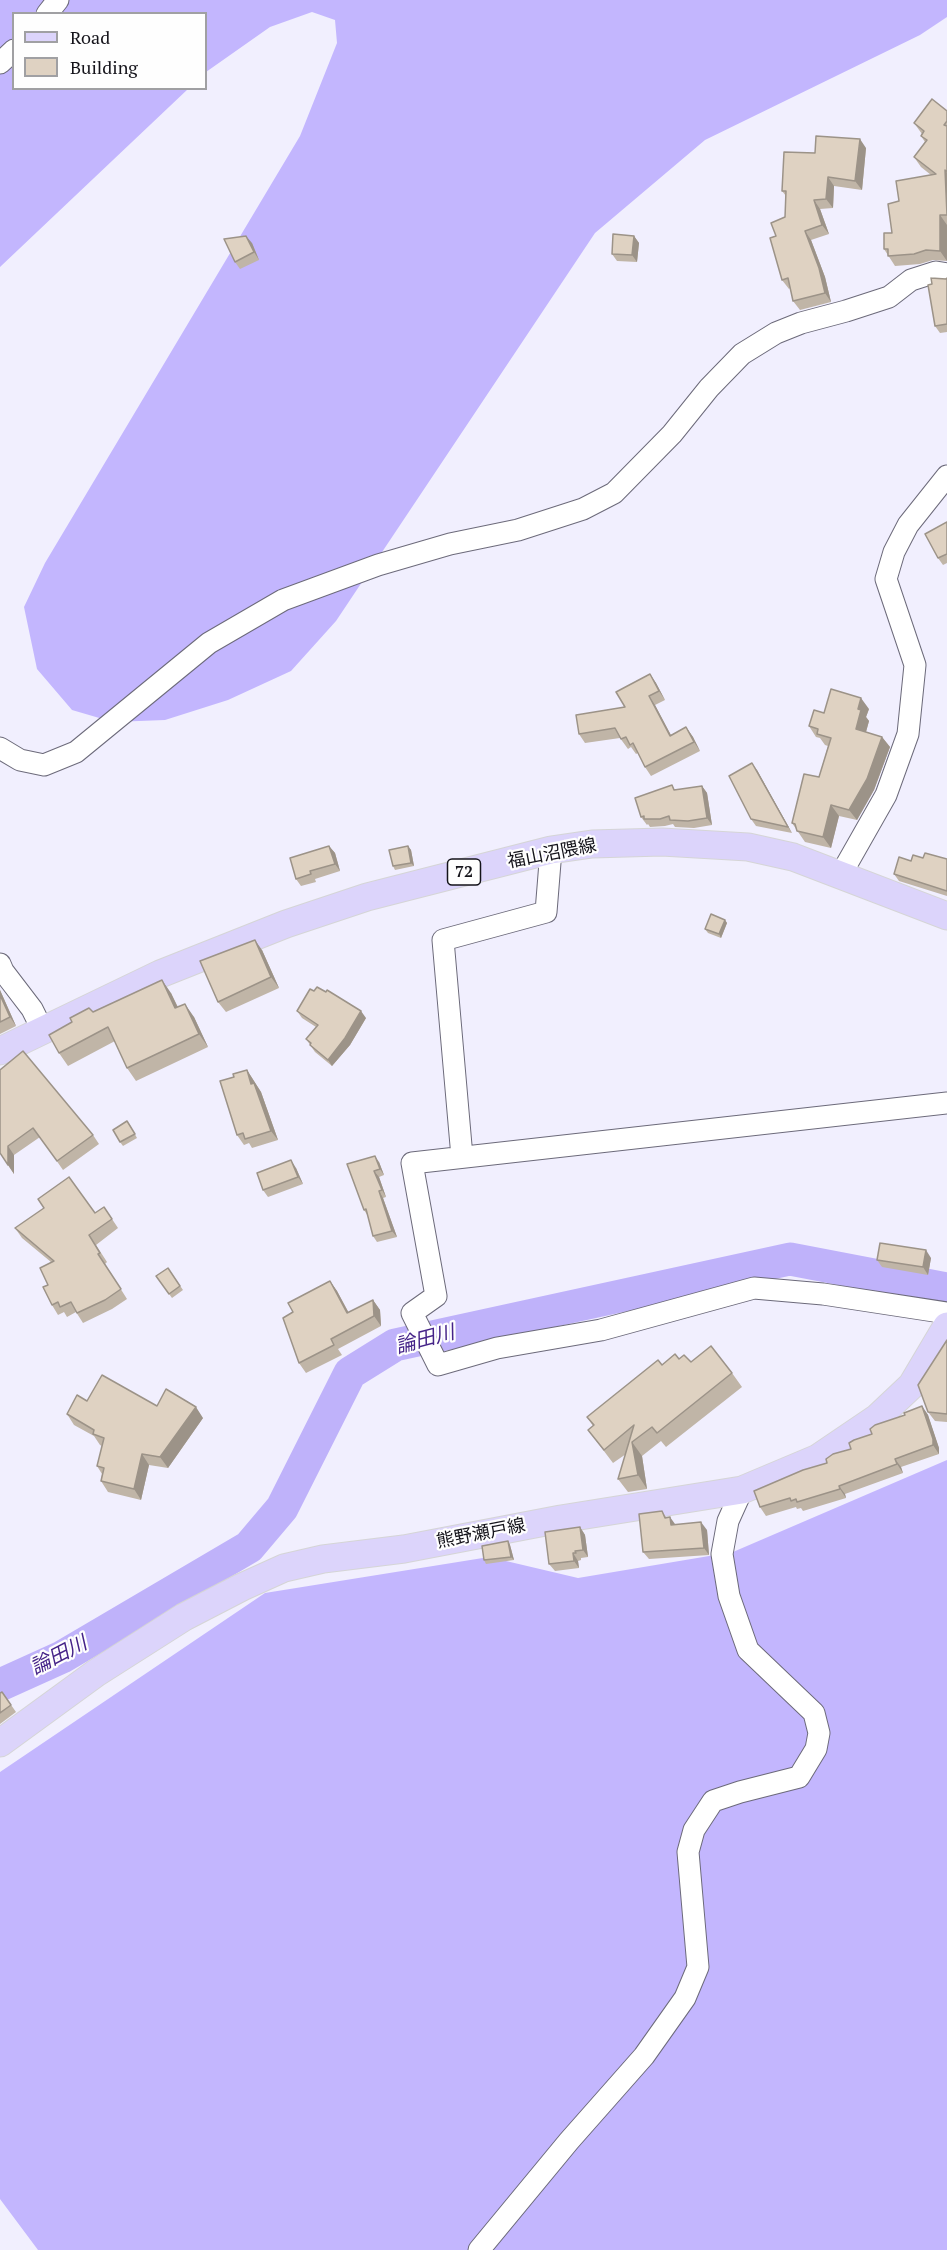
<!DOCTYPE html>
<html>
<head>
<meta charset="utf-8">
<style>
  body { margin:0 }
  #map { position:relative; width:947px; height:2250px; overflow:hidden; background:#f1effe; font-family:"PT Serif",serif }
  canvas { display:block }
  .legend { position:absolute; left:12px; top:12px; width:195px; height:78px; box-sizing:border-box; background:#fefefe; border:2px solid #a0a0a3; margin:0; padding:8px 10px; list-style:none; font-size:18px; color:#14131a }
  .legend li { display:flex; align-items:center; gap:12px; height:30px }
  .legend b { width:30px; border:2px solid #a0a0a3 }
</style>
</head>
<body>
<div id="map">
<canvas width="947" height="2250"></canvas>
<ul class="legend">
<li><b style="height:8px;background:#dcd4fb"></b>Road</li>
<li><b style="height:16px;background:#dfd2c2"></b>Building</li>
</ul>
</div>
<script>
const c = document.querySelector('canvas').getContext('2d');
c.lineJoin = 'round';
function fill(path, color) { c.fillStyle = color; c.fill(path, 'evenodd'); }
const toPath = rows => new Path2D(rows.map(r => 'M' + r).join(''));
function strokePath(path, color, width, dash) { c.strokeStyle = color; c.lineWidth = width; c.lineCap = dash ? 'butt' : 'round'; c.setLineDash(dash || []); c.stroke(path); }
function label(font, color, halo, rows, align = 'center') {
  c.font = font + ' "PT Serif","Noto Sans JP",serif'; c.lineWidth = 4.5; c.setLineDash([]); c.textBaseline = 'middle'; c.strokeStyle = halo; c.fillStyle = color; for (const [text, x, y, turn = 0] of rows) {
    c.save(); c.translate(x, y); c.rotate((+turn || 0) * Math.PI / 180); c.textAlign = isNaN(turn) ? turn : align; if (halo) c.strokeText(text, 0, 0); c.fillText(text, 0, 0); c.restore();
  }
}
const forest = toPath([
  [0,0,947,0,947,17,920,35,705,140,595,233,336,621,291,671,228,700,165,720,113,722,72,710,37,669,24,607,45,563,300,136,337,43,335,20,312,12,270,27,206,72,206,14,14,14,14,88,188,89,0,267],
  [947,1460,947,2250,38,2250,0,2199,0,1772,265,1593,489,1557,578,1578,733,1552]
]);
const river = toPath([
  [0,1685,62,1657,249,1547,282,1508,350,1373,395,1345,790,1259,947,1289]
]);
const minor = toPath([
  [47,14,58,0],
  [0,63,14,50],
  [0,748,20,760,44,765,76,752,209,643,283,600,378,565,450,544,518,530,583,509,614,493,672,434,709,388,742,354,776,333,801,323,846,311,889,297,911,280,936,272,947,274],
  [840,876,886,795,908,734,915,665,886,579,894,552,908,525,947,476],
  [0,964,3,971,32,1009,43,1031],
  [947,1103,412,1163,436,1296,412,1313,438,1365,497,1348,601,1330,754,1288,823,1294,947,1313],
  [462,1157,443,940,546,912,551,850],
  [479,2250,569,2141,644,2056,685,1998,698,1967,688,1852,694,1830,713,1801,740,1792,799,1777,816,1749,819,1733,814,1713,748,1650,729,1596,722,1554,728,1521,742,1490]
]);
const major = toPath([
  [0,1051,160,974,286,924,367,897,551,850,592,844,662,842,748,847,793,857,947,916],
  [0,1743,96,1673,184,1617,242,1587,284,1568,323,1559,404,1549,561,1519,742,1490,818,1458,877,1418,912,1385,947,1326]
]);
const wall = toPath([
  [947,111,947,261,933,260,920,264,895,266,884,249,892,233,899,201,931,175,921,167,914,157,925,142,921,136,922,134,914,123],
  [866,148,862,190,834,186,833,208,820,209,829,234,811,240,825,277,831,302,800,310,793,301,790,288,789,289,782,280,776,236,785,217,786,196,782,191,815,153],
  [634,236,639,243,637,262,617,261,612,254],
  [252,243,259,260,240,269,235,262],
  [947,278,947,332,940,333,935,326,932,284],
  [947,522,947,563,943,565,938,558],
  [650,674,656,683,665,700,655,705,671,735,686,727,693,737,700,751,651,776,645,767,638,753,636,754,631,747,628,749,620,738,585,743,579,734,625,707],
  [869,709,866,717,869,721,866,732,882,737,890,747,874,790,857,820,839,816,831,848,805,842,792,823,819,777,828,746,825,745,820,738,816,737,809,726,824,713],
  [757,770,792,833,756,826,751,819],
  [672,785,675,790,702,786,707,793,712,825,694,828,675,827,673,824,665,826,650,827,648,824,647,825,641,817],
  [329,846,335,853,340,871,315,879,316,882,301,886,296,879],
  [408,846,411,850,414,866,395,870,393,866],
  [923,858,947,859,947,896,899,881,894,874,911,861],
  [725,920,727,923,721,938,708,933,705,929],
  [262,950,279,988,226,1012,218,1002],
  [0,990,16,1026,0,1034],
  [171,993,178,1007,194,1017,208,1047,136,1081,127,1068,115,1041,68,1066,59,1053,93,1012],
  [297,1011,366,1018,350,1045,332,1066,315,1052,306,1039,316,1027,302,1018],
  [0,1070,93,1135,99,1144,63,1170,40,1137,14,1155,14,1174,0,1153],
  [247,1070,261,1092,278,1140,252,1148,249,1143,244,1145,237,1135,234,1077],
  [130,1125,137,1138,123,1146,120,1142],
  [379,1162,384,1175,379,1177,386,1197,383,1198,397,1237,377,1242,373,1236,368,1216,364,1210,347,1164],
  [296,1168,303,1184,268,1197,263,1190],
  [104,1207,118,1228,96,1245,107,1262,105,1264,127,1299,112,1309,83,1323,76,1312,67,1317,64,1312,58,1315,52,1305,48,1285,51,1262,22,1238,15,1228,95,1213],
  [931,1258,928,1275,882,1267,877,1260],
  [168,1268,183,1290,172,1298,156,1276],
  [330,1281,337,1291,349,1313,373,1300,380,1310,381,1326,338,1349,342,1355,306,1373,299,1363,293,1312],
  [947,1340,947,1422,935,1421,928,1412],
  [679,1359,732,1373,742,1387,666,1447,661,1441,642,1456,647,1489,628,1492,618,1479,626,1454,613,1463,588,1430,593,1426,587,1417,662,1365],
  [87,1401,203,1418,168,1468,149,1465,141,1500,108,1492,101,1481,102,1474,97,1466,102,1446,100,1445,94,1436,74,1425,67,1414],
  [922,1406,928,1415,939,1448,939,1454,901,1467,903,1473,845,1494,846,1498,803,1511,801,1508,797,1509,796,1507,766,1516,760,1507,827,1463,851,1449,872,1434],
  [662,1511,666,1517,675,1525,707,1530,709,1555,649,1559,643,1552],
  [580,1527,585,1535,588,1557,581,1558,581,1560,578,1561,579,1568,555,1571,549,1564],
  [508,1541,510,1545,514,1560,486,1564,484,1560],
  [2,1692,16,1712,0,1724,0,1693]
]);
const shadedWall = toPath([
  [860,139,866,148,862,190,855,181],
  [945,170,947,173,947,213],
  [828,177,834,186,833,208,826,199],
  [814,200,820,209,829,234,822,225],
  [940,215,947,225,947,261,940,251],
  [805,231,811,240,825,277,831,302,825,293],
  [246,236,252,243,259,260,254,252],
  [634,236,639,243,637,262,632,255],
  [650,674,656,683,665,700,659,691],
  [649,696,655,705,676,745,670,736],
  [861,698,869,709,866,717,869,721,864,739,856,729,858,709],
  [686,727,693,737,700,751,694,742],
  [882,737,890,747,874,790,857,820,849,810],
  [752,763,757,770,792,833,788,827],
  [702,786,707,793,712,825,707,818],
  [831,805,839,816,831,848,823,837],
  [329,846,335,853,340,871,335,864],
  [408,846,411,850,414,866,411,863],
  [725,920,727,923,721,938,719,934],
  [255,940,262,950,279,988,271,977],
  [162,980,171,993,184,1021,175,1008],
  [0,990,16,1026,10,1017,0,995],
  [185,1004,194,1017,208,1047,199,1034],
  [361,1011,366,1018,350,1045,332,1066,328,1060],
  [247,1070,261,1092,278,1140,271,1131,251,1084],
  [8,1146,14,1155,14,1174,8,1165],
  [375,1156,379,1162,384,1175,380,1169],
  [291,1160,296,1168,303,1184,298,1177],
  [374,1171,379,1177,386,1197,382,1190],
  [379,1191,383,1198,397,1237,392,1231],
  [926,1250,931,1258,928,1275,923,1267],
  [330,1281,337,1291,354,1323,347,1313],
  [373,1300,380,1310,381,1326,374,1316],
  [922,1406,928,1415,939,1448,939,1454,933,1445],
  [196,1407,203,1418,168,1468,160,1457],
  [632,1442,642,1456,647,1489,638,1475],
  [142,1454,149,1465,141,1500,134,1489],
  [895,1459,901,1467,903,1473,897,1464],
  [839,1486,845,1494,846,1498,840,1489],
  [670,1517,675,1524,671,1525],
  [701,1522,707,1530,709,1555,704,1548],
  [580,1527,585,1535,588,1557,583,1550],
  [508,1541,510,1545,514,1560,511,1557],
  [573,1553,578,1561,579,1568,574,1561]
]);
const building = toPath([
  [932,99,947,111,947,121,944,125,947,126,947,172,945,170,947,215,940,215,940,251,926,250,914,254,888,256,888,249,884,249,884,233,892,233,888,204,899,201,896,181,936,174,914,157,927,140,921,136,924,131,914,123,932,99],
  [816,136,860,139,855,181,828,177,826,199,814,200,822,225,805,231,819,268,825,293,793,301,788,278,782,280,770,238,776,236,771,223,785,217,786,191,782,191,784,152,815,153,816,136],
  [613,234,634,236,632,255,612,254,613,234],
  [246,236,254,252,235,262,224,239,246,236],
  [931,278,946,279,947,278,947,324,935,326,928,285,932,284,931,278],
  [947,522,947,554,938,558,925,534,947,522],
  [650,674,659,691,649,696,670,736,686,727,694,742,645,767,633,743,630,745,626,737,621,739,615,728,579,734,576,715,625,707,616,692,650,674],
  [831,689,861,698,858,709,861,710,856,729,882,737,867,779,849,810,831,805,823,837,797,831,795,824,792,823,804,774,819,777,831,738,817,734,818,729,809,726,814,710,824,713,831,689],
  [752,763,788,827,751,819,729,776,752,763],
  [672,785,674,790,702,786,707,818,688,821,670,820,669,816,660,819,644,819,644,816,641,817,635,798,672,785],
  [329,846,335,864,310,871,311,874,296,879,290,858,329,846],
  [408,846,411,863,393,866,389,850,408,846],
  [925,853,947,859,947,891,894,874,899,857,911,861,913,855,923,858,925,853],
  [711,914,725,920,719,934,705,929,711,914],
  [255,940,271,977,218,1002,200,961,255,940],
  [162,980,175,1008,185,1004,199,1034,127,1068,108,1027,59,1053,49,1035,72,1022,70,1018,89,1008,93,1012,162,980],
  [317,987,326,992,327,990,361,1011,345,1038,328,1060,310,1045,311,1043,306,1039,318,1025,297,1011,310,989,314,991,317,987],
  [0,995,10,1017,0,1022,0,995],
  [23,1051,93,1135,57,1161,33,1128,8,1146,8,1165,0,1153,0,1070,23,1051],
  [247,1070,251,1084,254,1083,271,1131,245,1139,243,1133,237,1135,220,1081,234,1077,233,1074,247,1070],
  [127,1121,135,1134,120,1142,113,1130,127,1121],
  [375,1156,380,1169,374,1171,382,1190,379,1191,392,1231,373,1236,366,1209,364,1210,347,1164,375,1156],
  [291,1160,298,1177,263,1190,257,1173,291,1160],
  [69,1177,95,1213,104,1207,112,1219,89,1235,100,1253,98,1254,121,1289,105,1300,77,1313,71,1302,60,1307,58,1302,52,1305,43,1287,48,1285,40,1268,54,1261,15,1228,44,1208,38,1199,69,1177],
  [880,1243,926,1250,923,1267,877,1260,880,1243],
  [168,1268,180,1286,169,1294,156,1276,168,1268],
  [330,1281,347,1313,373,1300,374,1316,331,1339,334,1345,299,1363,283,1318,293,1312,288,1303,330,1281],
  [947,1340,947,1414,928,1412,918,1385,947,1340],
  [711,1346,732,1373,657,1433,652,1427,632,1442,638,1475,618,1479,634,1425,604,1450,588,1430,594,1425,587,1417,658,1360,662,1365,675,1354,679,1359,684,1355,691,1362,711,1346],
  [102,1375,157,1406,166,1389,196,1407,160,1457,142,1454,134,1489,101,1481,104,1468,97,1466,104,1438,93,1434,94,1430,67,1414,77,1395,87,1401,102,1375],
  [922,1406,933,1439,933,1445,895,1459,897,1464,839,1486,840,1489,797,1502,796,1499,791,1501,790,1498,760,1507,754,1491,803,1470,827,1463,826,1459,833,1454,851,1449,849,1443,854,1440,872,1434,870,1429,875,1425,905,1415,904,1413,922,1406],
  [662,1511,665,1518,670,1517,671,1525,701,1522,704,1548,643,1552,639,1514,662,1511],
  [580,1527,583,1550,575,1551,576,1553,573,1553,574,1561,549,1564,545,1532,580,1527],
  [508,1541,511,1557,484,1560,482,1546,508,1541],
  [2,1692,11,1705,0,1713,0,1693,2,1692]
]);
const shields = [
  [464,872,33]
];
const shieldNames = [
  ["72",464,872]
];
const streetNames = [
  ["福山沼隈線",552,854,-11],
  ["熊野瀬戸線",481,1534,-11]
];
const waterNames = [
  ["論田川",425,1340,-15],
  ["論田川",59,1656,-27]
];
fill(forest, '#c3b6fe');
strokePath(river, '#bfb2fa', 33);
strokePath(minor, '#6c6a7a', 23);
strokePath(major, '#d5d5d6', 29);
strokePath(minor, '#fff', 21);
strokePath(major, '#dcd4fb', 27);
fill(wall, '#c0b5a7');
fill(shadedWall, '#9c9388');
fill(building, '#dfd2c2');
strokePath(building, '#9c9388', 1.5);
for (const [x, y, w] of shields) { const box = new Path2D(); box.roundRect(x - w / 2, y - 13, w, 26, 4.5); c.fillStyle = '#fefefe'; c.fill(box); strokePath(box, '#14131a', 1.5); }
label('bold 16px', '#14131a', null, shieldNames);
label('18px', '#14131a', '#fefefe', streetNames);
label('italic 20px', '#452388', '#fefefe', waterNames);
</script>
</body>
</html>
